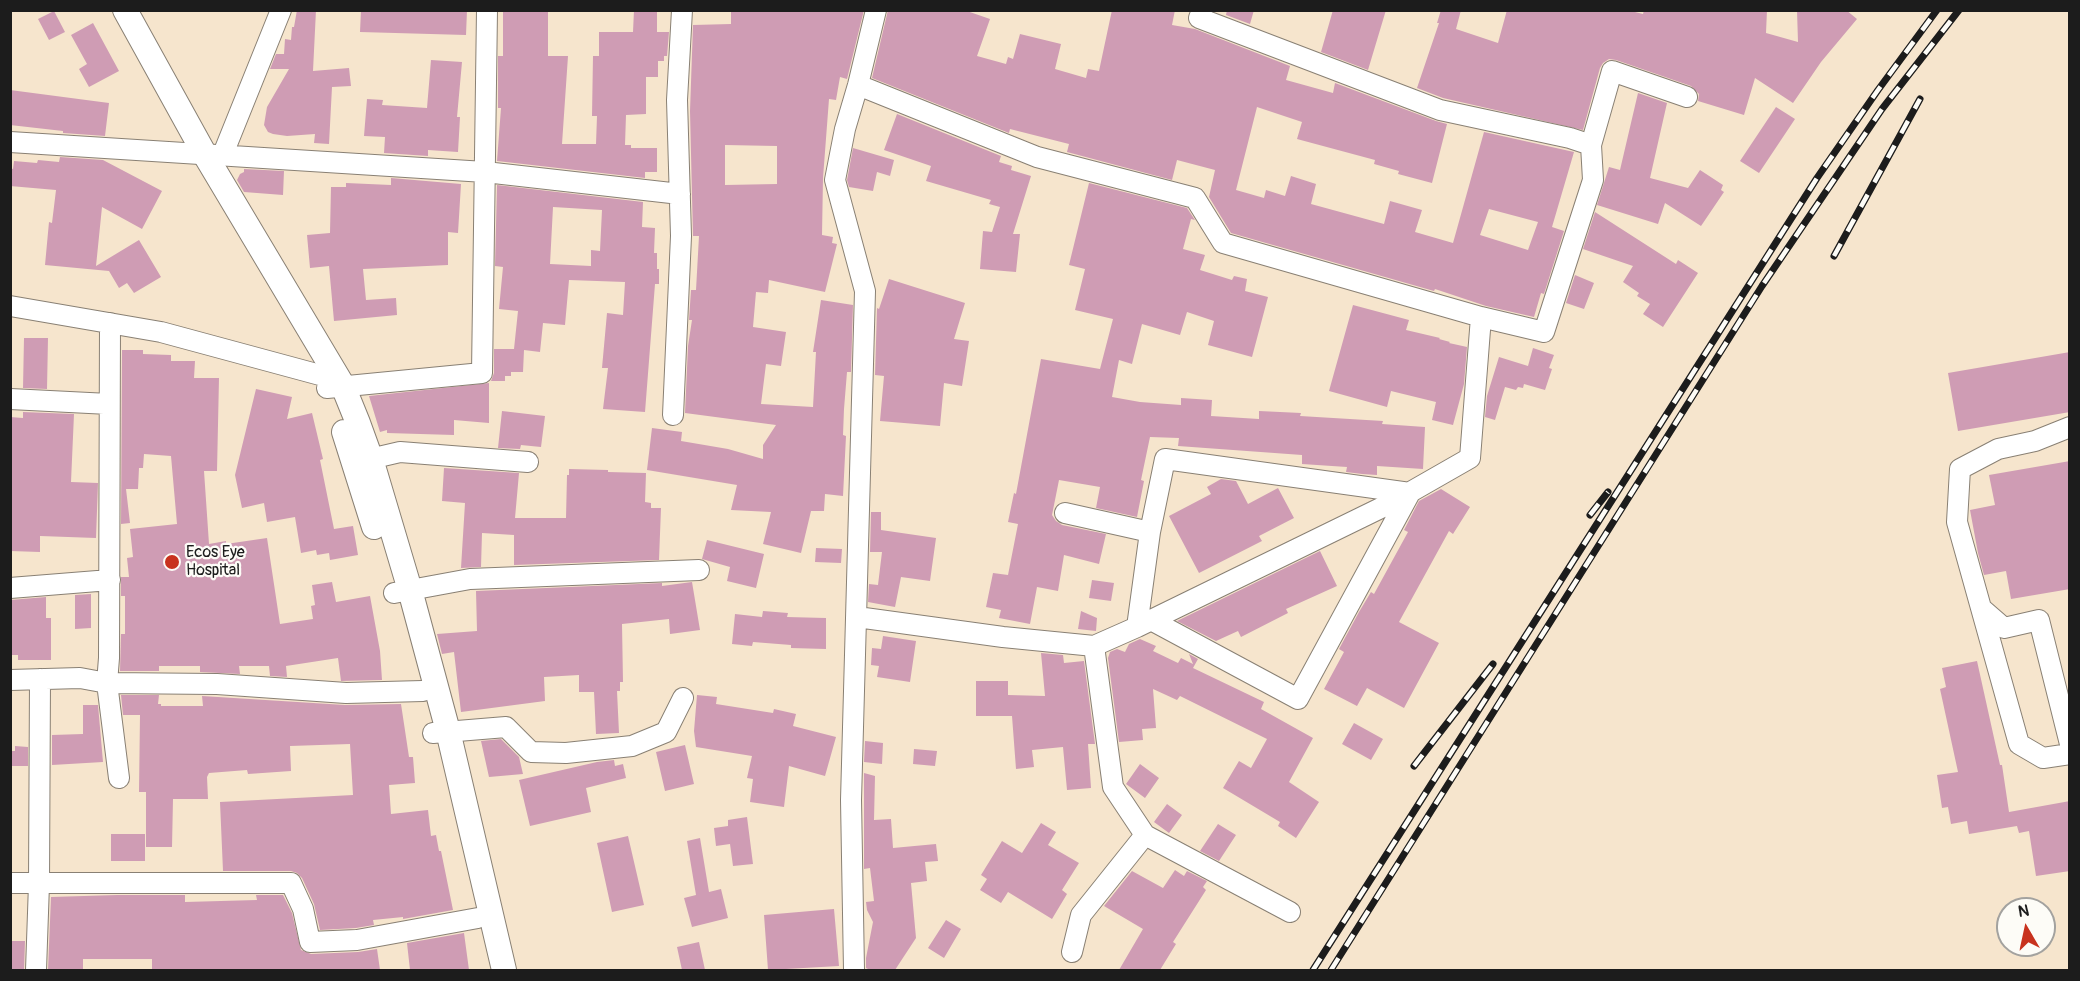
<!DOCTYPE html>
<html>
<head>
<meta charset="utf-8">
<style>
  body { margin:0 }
  #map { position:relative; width:2080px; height:981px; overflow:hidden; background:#f6e5cd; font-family:Pangolin,sans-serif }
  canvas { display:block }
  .frame { position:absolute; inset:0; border:12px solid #1c1c1c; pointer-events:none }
  .north { position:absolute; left:1996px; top:897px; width:60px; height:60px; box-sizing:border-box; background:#fdfcf7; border:2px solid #a3a29f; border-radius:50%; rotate:351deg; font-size:16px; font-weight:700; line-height:24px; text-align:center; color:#1c1c1c }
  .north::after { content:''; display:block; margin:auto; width:21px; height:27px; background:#c8321e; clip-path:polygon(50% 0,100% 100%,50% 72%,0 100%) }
</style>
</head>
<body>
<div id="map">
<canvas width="2080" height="981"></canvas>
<div class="frame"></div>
<div class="north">N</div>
</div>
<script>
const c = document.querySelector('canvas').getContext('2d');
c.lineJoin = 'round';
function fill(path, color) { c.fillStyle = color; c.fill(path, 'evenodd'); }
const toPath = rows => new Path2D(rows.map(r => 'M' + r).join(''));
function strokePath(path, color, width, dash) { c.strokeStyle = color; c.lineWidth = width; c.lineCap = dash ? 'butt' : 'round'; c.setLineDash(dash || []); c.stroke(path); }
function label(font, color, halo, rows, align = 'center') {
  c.font = font + ' Pangolin,sans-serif'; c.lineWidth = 4.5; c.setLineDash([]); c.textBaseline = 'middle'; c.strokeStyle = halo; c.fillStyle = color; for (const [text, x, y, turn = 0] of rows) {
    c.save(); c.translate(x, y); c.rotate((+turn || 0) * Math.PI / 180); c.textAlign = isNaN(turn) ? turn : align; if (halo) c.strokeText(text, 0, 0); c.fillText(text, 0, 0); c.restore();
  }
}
const building = toPath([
  [297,10,316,10,313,71,349,68,351,86,332,87,329,144,314,143,315,134,287,136,273,134,268,132,264,125,267,107,289,69,270,69,276,54,284,54,285,39,291,40,292,27,294,27],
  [361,10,467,10,466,35,360,32],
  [503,10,548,10,548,56,568,56,562,144,596,144,597,116,592,116,593,56,599,56,599,32,633,32,634,10,657,10,657,32,669,32,667,56,664,56,664,61,658,61,658,77,646,77,646,114,626,115,625,145,631,145,631,148,657,148,657,172,645,172,645,178,497,161,501,108,498,108,498,56,503,56],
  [731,10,864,10,847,79,840,77,836,100,829,99,823,178,822,235,833,237,832,243,837,244,825,292,769,280,768,293,756,292,753,327,786,332,781,366,766,364,761,404,813,407,816,352,813,352,821,300,853,305,851,372,847,372,844,409,843,435,846,436,843,496,825,494,824,511,811,511,801,553,763,544,771,512,731,510,737,485,647,470,652,428,682,432,681,441,728,449,763,459,763,445,776,425,685,413,688,346,692,320,689,320,691,290,696,290,699,236,693,236,692,196,690,111,693,25,731,24],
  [725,145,777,146,777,184,725,185],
  [888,10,964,10,990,19,977,56,1006,64,1008,57,1013,59,1020,34,1061,44,1055,69,1086,78,1088,69,1099,71,1112,10,1175,10,1172,25,1195,29,1290,66,1286,80,1333,93,1335,83,1436,121,1447,124,1432,183,1398,174,1399,171,1374,164,1375,160,1297,139,1302,122,1257,107,1236,190,1264,198,1266,190,1285,196,1291,176,1316,184,1311,204,1384,224,1390,201,1422,210,1415,232,1453,243,1484,132,1574,152,1552,227,1564,231,1544,294,1541,293,1534,317,1486,306,1435,289,1434,291,1231,233,1209,197,1215,170,1177,160,1172,180,1067,152,1069,144,1010,129,1009,133,872,78],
  [1489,209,1538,222,1528,250,1480,235],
  [1227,10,1254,10,1250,24,1226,15],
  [1333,10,1386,10,1368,70,1321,52],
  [1441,10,1461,10,1456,29,1498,43,1507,10,1627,10,1643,14,1644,10,1767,10,1766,33,1798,42,1797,10,1846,10,1857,19,1821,62,1793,103,1755,78,1744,115,1698,101,1699,94,1691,86,1616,60,1609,59,1603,63,1600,68,1583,130,1443,98,1417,88,1439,23,1437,23],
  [54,11,65,32,49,40,38,19],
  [93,23,119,71,89,87,79,69,87,64,71,35],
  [431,60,462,62,457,117,460,117,458,152,428,150,428,156,384,153,385,137,364,136,367,99,383,100,382,105,427,108],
  [10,90,109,103,105,136,63,133,63,131,10,125],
  [1638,93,1667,103,1650,178,1688,188,1700,170,1723,185,1721,190,1724,192,1701,226,1665,203,1658,224,1597,205,1609,167,1620,170],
  [1776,107,1795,119,1759,173,1740,161],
  [897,114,1001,156,999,162,1012,166,1011,170,1031,176,1013,234,1020,234,1016,272,980,269,983,231,992,232,1000,207,989,204,991,200,926,181,931,166,884,150],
  [853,148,894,160,890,176,877,172,873,191,849,187,847,180],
  [60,157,103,160,162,191,142,229,102,207,96,266,139,240,161,277,134,293,127,283,119,288,109,271,45,265,49,222,52,223,56,190,10,186,10,168,13,169,14,161,37,163,38,160,59,162],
  [244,169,284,171,283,195,244,192,237,180,240,174,244,172],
  [391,178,461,184,458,233,448,232,448,265,363,269,366,300,396,298,397,315,334,321,329,266,310,268,307,235,330,233,331,187,346,187,346,183,391,185],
  [1089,183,1187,208,1195,220,1191,219,1183,249,1205,255,1200,270,1232,280,1234,276,1247,279,1245,291,1268,297,1252,357,1208,345,1214,321,1187,312,1180,335,1142,324,1132,364,1119,360,1112,397,1140,402,1181,405,1181,398,1212,400,1211,416,1259,419,1259,411,1301,413,1300,416,1383,421,1382,424,1425,427,1423,469,1377,466,1377,475,1362,474,1346,472,1347,467,1302,464,1302,455,1178,446,1179,438,1150,437,1141,480,1144,481,1137,517,1096,508,1100,487,1059,480,1052,515,1056,521,1062,525,1106,534,1099,564,1064,555,1058,591,1037,587,1030,624,999,618,1001,610,986,607,993,573,1008,575,1018,524,1008,522,1014,493,1016,494,1041,359,1100,369,1113,319,1075,310,1085,269,1069,265],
  [497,185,643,202,642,227,655,228,654,253,657,253,657,269,659,269,659,284,655,284,645,412,603,409,608,368,602,368,607,313,623,315,625,282,569,280,565,325,543,323,540,352,524,350,523,372,511,372,511,376,505,376,505,381,491,381,494,373,494,349,517,349,514,349,518,311,499,309,503,267,495,266],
  [553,207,602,210,600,251,591,250,591,266,550,264],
  [1595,212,1676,264,1678,260,1698,273,1663,327,1643,314,1650,304,1637,296,1639,293,1623,282,1633,266,1583,249],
  [1575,275,1594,283,1584,309,1566,303],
  [889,279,965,303,954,339,969,341,962,386,944,383,940,426,880,421,884,376,875,375,877,308,879,309],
  [1353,305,1409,320,1406,330,1440,338,1439,339,1450,342,1449,343,1467,347,1464,384,1453,425,1432,420,1436,402,1391,391,1387,407,1329,391],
  [24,338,48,338,47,389,23,388],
  [1533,348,1554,355,1549,368,1552,369,1545,390,1524,384,1523,388,1518,387,1516,390,1505,387,1495,420,1485,417,1487,396,1499,357,1528,366],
  [122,350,143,350,143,354,171,355,171,361,195,361,194,378,219,378,217,471,204,471,209,544,226,541,226,544,267,538,280,624,313,619,311,606,315,605,312,585,332,582,336,602,370,596,380,651,382,680,341,681,338,658,286,666,287,677,270,676,269,666,239,666,240,674,200,672,200,666,159,666,159,671,120,671,121,634,125,634,125,596,121,596,121,577,129,577,127,558,133,557,130,529,177,524,171,456,144,454,143,468,139,468,138,489,126,489,130,523,121,524],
  [2070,352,2070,412,1958,431,1948,373],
  [489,383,489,423,454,420,454,435,387,433,387,430,380,432,369,396],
  [256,389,292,397,287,419,312,413,323,459,320,460,334,529,353,526,358,555,330,560,329,553,317,555,316,550,301,553,295,517,267,522,264,503,242,508,235,475],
  [502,411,545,416,541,447,521,445,520,449,498,448],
  [23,412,74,414,71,482,98,483,96,538,40,536,40,552,10,551,10,417,23,418],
  [2070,461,2070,589,2011,599,2006,571,1984,575,1978,553,1970,510,1995,505,1989,475],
  [444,468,519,473,515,518,566,518,567,475,569,475,569,469,608,470,608,472,646,473,645,502,651,503,651,508,661,508,659,560,514,565,514,535,482,533,481,567,461,568,465,503,442,501],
  [1221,479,1236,481,1248,504,1278,488,1294,518,1259,536,1262,541,1199,573,1169,516,1211,494,1207,487],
  [1441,489,1470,507,1453,534,1449,531,1399,622,1439,643,1404,708,1367,688,1357,706,1324,689,1344,652,1339,649,1359,612,1371,592,1374,594,1408,532,1404,530,1419,501],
  [871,512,881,512,881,530,936,538,930,581,901,577,895,607,868,602,869,584,878,585,882,552,870,552],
  [707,540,764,554,756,588,727,581,730,567,702,559],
  [816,548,842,549,841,563,815,562],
  [1320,551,1337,586,1286,609,1288,613,1241,637,1238,631,1216,641,1177,621],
  [1092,580,1114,583,1111,601,1089,598],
  [692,582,700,630,670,634,669,619,622,624,623,682,620,682,620,691,617,691,619,733,596,734,594,692,579,692,579,675,544,677,545,701,461,712,454,652,442,654,437,634,477,631,476,591,662,583,662,586],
  [91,594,91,628,75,629,75,595],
  [46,597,46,618,51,618,51,660,18,660,18,655,10,655,10,600],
  [763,611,788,613,787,617,826,618,826,649,791,648,791,645,753,642,752,646,732,644,735,614,762,617],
  [1081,611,1097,618,1096,631,1078,629],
  [883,636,916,641,910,682,877,677,879,666,871,665,872,648,881,649],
  [1140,639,1156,646,1153,651,1178,663,1181,658,1193,664,1189,654,1198,659,1193,668,1264,702,1261,709,1313,738,1289,782,1319,802,1296,838,1278,826,1280,822,1223,788,1239,761,1251,768,1267,739,1180,696,1177,700,1153,689,1156,728,1142,729,1143,740,1119,742,1108,658,1110,652,1117,649,1125,652,1129,644],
  [1041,653,1063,655,1064,663,1084,661,1095,744,1088,744,1091,788,1067,790,1063,747,1032,750,1034,767,1016,769,1012,716,976,716,976,681,1008,681,1008,695,1045,696],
  [1977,661,2000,765,2002,765,2009,812,2070,801,2070,871,2036,876,2029,831,2019,833,2017,826,1969,834,1967,821,1951,824,1948,807,1942,808,1937,775,1958,772,1940,689,1946,687,1942,668],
  [121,695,159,695,158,704,161,704,161,706,203,706,202,696,345,705,401,704,409,757,413,757,415,783,389,785,391,814,428,810,431,836,436,835,439,851,441,851,453,910,403,919,403,917,373,920,374,925,356,928,320,930,314,904,302,878,297,873,291,871,223,871,220,802,353,795,350,744,290,746,291,771,248,774,247,770,209,773,207,777,208,799,173,799,172,847,146,847,146,792,139,792,140,715,123,715],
  [697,695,717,697,716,704,773,713,774,709,796,714,793,726,836,737,825,776,789,766,784,807,750,802,753,779,747,778,752,756,696,747,694,731],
  [83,705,98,705,103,762,52,765,52,735,83,734],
  [1354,723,1383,739,1371,760,1342,744],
  [501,739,519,757,523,774,489,777,481,741],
  [865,741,883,743,882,764,864,762],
  [685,745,694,784,665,791,656,752],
  [15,746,28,747,28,766,12,766,12,751,15,751],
  [914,749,937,751,935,766,913,764],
  [614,760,615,766,623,764,626,778,586,788,591,812,530,826,519,780,597,762],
  [1140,764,1159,778,1145,798,1126,784],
  [864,773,875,776,874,820,891,819,893,848,936,844,938,861,925,862,927,881,911,883,916,938,895,970,870,970,866,968,866,958,873,922,867,910,866,902,874,901,870,868,864,869],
  [1167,804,1182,815,1169,833,1154,822],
  [747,817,753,864,733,866,730,844,716,846,714,828,728,826,728,820],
  [1041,823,1056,832,1048,845,1079,863,1062,890,1067,894,1052,919,1008,892,1001,903,980,890,987,879,981,875,1002,841,1022,853],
  [1218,824,1236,835,1219,861,1200,851],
  [111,834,145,834,145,861,111,861],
  [628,836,644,905,612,912,597,843],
  [700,838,709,892,721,889,728,918,692,927,684,898,696,895,687,841],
  [1175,870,1184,876,1187,871,1207,881,1203,887,1206,890,1173,942,1176,944,1160,970,1119,970,1143,929,1104,906,1132,871,1163,888],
  [117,895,185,895,185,902,257,900,256,895,283,895,292,913,301,950,311,954,358,952,377,949,380,970,152,970,152,959,83,959,83,970,48,970,51,897],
  [834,909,839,966,768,970,764,915],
  [946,920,961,929,944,958,928,948],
  [464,933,469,970,410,970,407,943],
  [10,941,25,941,24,970,10,970],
  [699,942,705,970,682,970,677,947]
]);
const minor = toPath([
  [1202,10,1199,18,1440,110,1570,138,1591,145,1612,71,1687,97],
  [10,142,485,172,680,194],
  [223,154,281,10],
  [10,306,161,332,320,375],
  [1481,317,1544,332,1593,180,1591,145],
  [110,323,109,658,107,683,119,778],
  [327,388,482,373,487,10],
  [10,399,109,404],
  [673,415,681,236,677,100,682,10],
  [2070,427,2035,441,1998,449,1960,469,1957,522,2019,744,2043,758,2070,754],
  [357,462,400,452,528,462],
  [1065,513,1150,532],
  [10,588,110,580],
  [394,593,470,579,699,570],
  [1981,608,2004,628,2039,620,2070,744],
  [857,617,1003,637,1094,646,1137,627,1393,502,1470,458,1481,317,1223,243,1195,198,1037,157,858,85],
  [1137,627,1150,532,1165,459,1410,493,1298,699,1151,620],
  [1094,646,1113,787,1145,835,1290,912],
  [10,680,80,678,107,683,217,684,346,693,423,691],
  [433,733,506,727,531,752,566,753,632,746,666,732,683,698],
  [10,883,291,883,303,909,310,942,357,940,478,918],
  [1072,952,1081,915,1145,835],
  [36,970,39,884,40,679],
  [854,970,851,800,865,291,835,180,845,129,858,85,876,10]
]);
const tertiary = toPath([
  [125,10,204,153,343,386,358,423,371,459,410,590,448,731,504,970],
  [344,432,374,527]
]);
const rail = toPath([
  [1834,256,1920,99],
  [1590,515,1608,492],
  [1414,766,1493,664],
  [1313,970,1817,178,1878,90,1937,10],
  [1331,970,1762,286,1882,109,1959,10]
]);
const markers = [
  [172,562,8,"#c8321e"]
];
const poiNames = [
  ["Ecos Eye",186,553],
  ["Hospital",186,571]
];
fill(building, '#cf9cb4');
strokePath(minor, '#898074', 22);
strokePath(tertiary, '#898074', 26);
strokePath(minor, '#fff', 20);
strokePath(tertiary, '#fff', 24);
strokePath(rail, '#1c1c1c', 7);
strokePath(rail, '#fdfcf7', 4.5, [14]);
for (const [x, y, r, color] of markers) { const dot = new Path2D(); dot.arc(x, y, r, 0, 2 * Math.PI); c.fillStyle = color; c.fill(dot); strokePath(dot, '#fdfcf7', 2); }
label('16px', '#1c1c1c', '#fdfcf7', poiNames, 'left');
</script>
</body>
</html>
